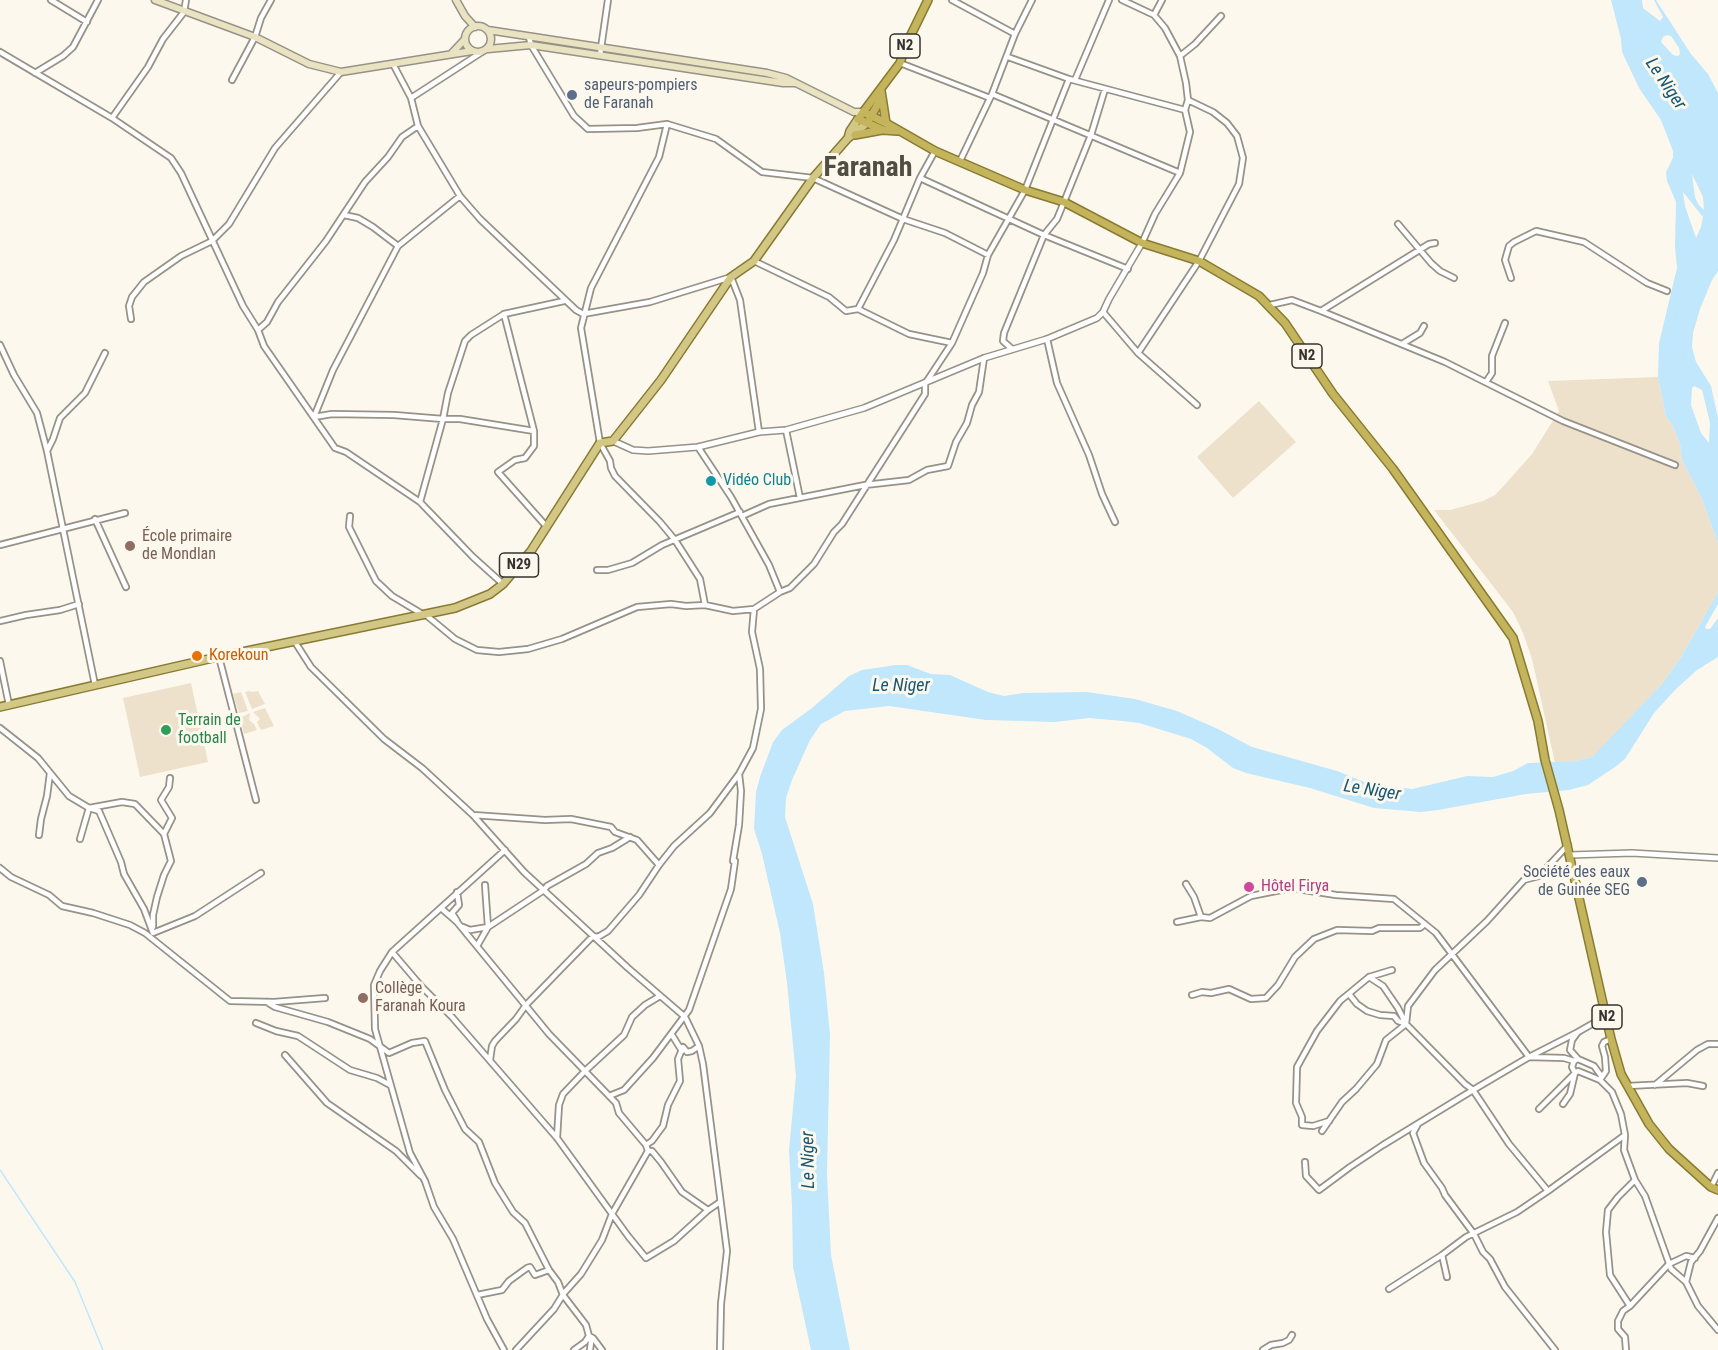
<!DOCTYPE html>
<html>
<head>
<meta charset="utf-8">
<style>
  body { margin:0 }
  canvas { display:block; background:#fdf8ed }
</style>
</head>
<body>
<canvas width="1718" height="1350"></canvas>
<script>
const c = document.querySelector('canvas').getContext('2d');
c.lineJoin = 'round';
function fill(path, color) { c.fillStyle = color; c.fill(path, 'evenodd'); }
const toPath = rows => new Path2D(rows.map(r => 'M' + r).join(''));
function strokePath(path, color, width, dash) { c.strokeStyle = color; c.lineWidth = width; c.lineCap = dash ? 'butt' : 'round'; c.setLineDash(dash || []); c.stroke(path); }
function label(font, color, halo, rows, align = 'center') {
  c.font = font + ' "Roboto Condensed",sans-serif'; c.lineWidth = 6; c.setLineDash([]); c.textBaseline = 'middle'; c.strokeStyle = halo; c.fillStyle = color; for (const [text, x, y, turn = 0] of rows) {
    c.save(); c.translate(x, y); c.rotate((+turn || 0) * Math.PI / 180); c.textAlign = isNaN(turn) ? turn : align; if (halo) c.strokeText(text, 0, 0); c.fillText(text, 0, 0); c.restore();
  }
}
const green = toPath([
  [1658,377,1666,417,1672,425,1680,444,1682,460,1701,497,1718,543,1718,592,1681,657,1662,684,1601,750,1592,757,1576,761,1555,763,1532,659,1523,633,1513,612,1434,510,1450,510,1483,501,1495,495,1508,481,1532,454,1559,411,1548,381],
  [1259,401,1296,442,1233,498,1197,457],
  [191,683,208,762,140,777,123,698],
  [249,691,252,692,258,691,265,704,252,709,245,692],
  [241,692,248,711,239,713,233,694],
  [265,708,274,726,261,730,257,722,260,719,253,712],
  [250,713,249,720,254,724,257,730,244,734,240,718]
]);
const water = toPath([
  [1611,0,1642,0,1643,8,1660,21,1663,17,1654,0,1656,0,1691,54,1708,74,1718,93,1718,271,1712,280,1700,309,1693,333,1692,347,1696,362,1711,386,1718,418,1718,543,1701,497,1682,460,1680,444,1672,425,1666,417,1658,377,1659,343,1677,268,1675,247,1676,202,1667,181,1666,172,1673,158,1673,151,1661,120,1639,88,1622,52,1621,39],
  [1667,35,1671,36,1679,48,1680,54,1678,56,1673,55,1661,42,1663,37],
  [1692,174,1703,197,1704,210,1698,204,1695,197],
  [1683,192,1703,217,1701,227,1696,238,1685,206],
  [1694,386,1702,390,1704,398,1710,423,1709,443,1701,433,1691,405,1692,388],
  [1718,592,1718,604,1705,627,1706,629,1710,629,1718,618,1718,657,1697,670,1675,690,1654,713,1625,759,1615,767,1588,785,1569,790,1526,794,1438,810,1421,812,1374,808,1310,788,1246,773,1233,768,1207,748,1191,739,1139,723,1123,721,1089,718,1055,722,986,720,889,706,845,711,821,724,810,740,792,780,786,798,785,817,813,904,824,973,830,1035,827,1174,831,1255,850,1350,811,1350,793,1267,792,1206,789,1150,796,1076,787,983,780,933,762,854,754,829,756,792,760,777,773,742,782,730,812,708,849,676,862,670,896,665,907,665,931,674,950,675,988,692,1004,696,1023,693,1087,692,1135,699,1177,711,1218,729,1252,747,1337,771,1367,783,1412,789,1467,776,1493,777,1513,771,1528,763,1576,761,1592,757,1662,684,1681,657]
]);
const stream = toPath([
  [0,1170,75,1282,103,1350]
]);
const minor = toPath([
  [51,0,87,22],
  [952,0,1015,34],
  [1122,0,1154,15],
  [529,37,531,45,574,116,588,129,637,128,667,124,716,139,762,172,813,178,903,219,945,233,988,255],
  [0,52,112,118,171,158,181,173,243,306,258,330,264,346,335,448,346,452,420,502,473,557,503,584],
  [600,55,608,0],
  [1180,56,1195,44,1221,16],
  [1008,57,1069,79,1185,110],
  [900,63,990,98],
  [393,64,411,98,418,126,460,196,480,219,576,310,583,314,650,302,731,277,740,300,759,432],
  [35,73,63,56,73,47,98,0],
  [232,80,255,37,261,18,271,0],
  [1075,80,1109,0],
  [992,94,1180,173],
  [411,98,482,52],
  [112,118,148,67,163,39,184,12,186,0],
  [667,124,659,157,591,288,581,328,600,443,610,461,611,468,615,476,660,522,675,540,700,579,705,605],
  [960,161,992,94,1015,34,1032,0],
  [920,178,1044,235,1128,269],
  [344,215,358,218,373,227,398,246],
  [1398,224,1431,263,1440,271,1454,278],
  [1142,243,1155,214,1180,173,1190,132,1185,110,1188,100,1186,83,1180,56,1165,28,1154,15,1162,0],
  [754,261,829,297,846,311,858,309,894,240,920,178,935,151],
  [1511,278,1505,260,1509,246,1514,242,1536,231,1584,242,1647,283,1667,291],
  [1270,305,1292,300,1321,311,1445,362,1563,421,1675,465],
  [858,309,909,334,952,343],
  [1321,311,1429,244,1435,243],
  [1103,312,1138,353,1197,405],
  [504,314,564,301],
  [131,319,129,306,132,297,144,282,181,256,212,241,229,224,275,148,341,72],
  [258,330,267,322,278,302,326,241,365,182,388,157,402,137,418,126],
  [1047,339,1057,383,1089,455,1102,494,1115,522],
  [1402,344,1420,333,1424,326],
  [0,345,14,375,37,413,47,451,95,685],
  [1012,349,1003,341,1004,333,1044,235,1057,219,1064,202,1091,135,1105,89],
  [1138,353,1199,261,1239,184,1243,158,1237,136,1227,123,1213,112,1188,100],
  [1486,382,1492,373,1492,356,1505,323],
  [314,417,332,414,394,415,443,419,460,419,534,431,504,314,471,335,465,341,448,393,443,419,420,502],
  [314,417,333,370,398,246,460,196],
  [786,430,800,498],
  [534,431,534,446,525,458,515,460,498,472,546,526],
  [698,447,731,497,769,565,780,592],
  [47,451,53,439,60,418,85,393,105,353],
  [350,516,349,527,376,581,392,596,424,615],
  [742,516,769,504,865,485,909,480,927,470,948,466,956,442,967,423,972,405,979,392,984,358],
  [95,519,126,587],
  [0,545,125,513],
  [597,570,608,570,632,563,662,545,740,512],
  [426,615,455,639,477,650,499,652,528,649,562,639,637,607,671,604,686,606,705,605,733,611,754,609,780,592,790,588,814,564,834,532,842,524,925,394,925,384,952,343,983,273,988,255,1025,190,1069,79],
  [0,621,26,615,60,610,79,604],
  [295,642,311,667,384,739,422,768,473,815,524,872,628,968,685,1017,699,1046,703,1064,727,1251,721,1304,720,1350],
  [219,657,256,800],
  [0,661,9,705],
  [0,728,38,758,69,796,89,808,99,811,121,862,124,874,144,909,153,933],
  [473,815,545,820,571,819,611,827,615,832,637,840,659,865],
  [39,835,41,819,47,796,50,773],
  [80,839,89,808,122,802,135,804,164,834],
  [0,868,11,877,49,895,62,906,93,913,130,925,145,933,230,1001,274,1002,325,998],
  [1186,884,1194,897,1201,917],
  [441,908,457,922,549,1034,616,1103,619,1113,646,1145,648,1151,652,1151,661,1162,682,1192,708,1210],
  [457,921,452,913,459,905,457,892],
  [1177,922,1201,917,1210,918,1251,896,1291,888,1336,895,1394,899,1436,933,1529,1057,1564,1058,1574,1061,1578,1059],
  [153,927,153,915,157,897,164,875,171,861,164,834,172,818,161,800,169,787,170,778],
  [463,927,470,930,488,927,485,885],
  [153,933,195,916,261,873],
  [477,946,488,927,544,890,547,886,586,864,598,853,612,848,630,837],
  [392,952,421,986,452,1017,557,1138,628,1236,646,1258,674,1241,707,1211,720,1202],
  [1369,977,1383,986,1398,1008,1406,1024,1465,1084,1473,1090,1529,1057,1578,1032,1606,1016],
  [1349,994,1357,1004,1367,1011,1380,1015,1394,1016,1398,1021,1406,1024],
  [1192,995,1202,992,1211,993,1229,989,1251,999,1266,998,1278,985,1295,957,1314,939,1337,930,1372,931,1379,928,1420,928,1425,924],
  [267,1002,275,1007,328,1022,370,1039,389,1053,412,1043,425,1041,445,1090,465,1129,479,1142,495,1183,513,1212,525,1223,549,1270,558,1282,563,1295,586,1325,589,1336,585,1342,574,1350],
  [256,1023,276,1031,298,1036,350,1070,377,1078,390,1085],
  [672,1035,682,1051],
  [285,1055,327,1103,396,1151,421,1176],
  [490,1060,492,1046,495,1041,516,1019,526,1005,593,936,598,937,608,931,639,895,659,865,674,846,710,813,739,774],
  [1602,1077,1606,1071,1605,1057,1602,1046,1604,1042,1611,1039],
  [1655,1085,1697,1050,1708,1044,1718,1044],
  [1628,1086,1687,1083,1703,1086],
  [609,1096,624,1090,653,1058,689,1010,731,889,735,861,733,861,739,825,741,791,739,774,753,748,761,709,760,669,752,632,754,609],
  [1563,1104,1570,1094,1575,1073,1578,1071,1600,1080],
  [1539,1109,1575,1073,1572,1067,1574,1061],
  [1329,1121,1313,1126,1302,1125,1302,1117,1296,1103,1297,1067,1317,1031,1340,1001,1369,977,1392,970],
  [1417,1126,1413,1133,1424,1163,1442,1188,1445,1195,1474,1234,1483,1252,1490,1259,1505,1287,1555,1350],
  [1322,1131,1342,1102,1356,1089,1377,1064,1386,1040,1406,1024,1408,1006,1435,970,1487,921,1524,880,1539,876,1568,845],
  [1625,1135,1624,1150,1635,1180,1645,1196,1671,1269,1686,1282],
  [557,1138,559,1105,563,1094,585,1071,624,1035,632,1017,645,1005,660,996],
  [646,1145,652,1141,663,1126,668,1105,680,1081,678,1059,683,1047,687,1052,692,1051,699,1046],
  [1305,1162,1306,1176,1319,1190,1350,1167,1383,1145,1473,1090,1509,1144,1548,1191,1625,1135,1621,1114,1612,1092,1600,1080,1602,1077,1594,1066,1578,1059,1570,1050,1572,1040,1578,1032],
  [1711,1187,1718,1173],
  [1718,1218,1700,1251,1691,1262,1686,1282,1698,1306,1718,1330],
  [1447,1277,1442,1255,1466,1237,1517,1212,1548,1191],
  [1389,1289,1442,1255],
  [477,1295,502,1290,509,1281,527,1268,530,1267,535,1275,549,1270],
  [1630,1306,1669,1264,1686,1256,1695,1258],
  [504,1350,487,1319,453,1239,434,1207,425,1181,410,1153,375,1029,374,985,380,971,392,952,505,850],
  [516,1350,554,1309,564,1293,581,1274,602,1240,612,1214,648,1151],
  [590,1350,591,1342,589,1336,593,1338,602,1350],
  [1263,1350,1271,1345,1283,1343,1289,1340,1292,1335],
  [1626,1350,1625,1337,1618,1329,1618,1321,1623,1311,1630,1306,1610,1275,1606,1232,1608,1210,1618,1197,1635,1180]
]);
const tertiary = toPath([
  [613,441,633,450,648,451,698,447,759,432,786,430,864,408,984,358,1047,339,1097,318,1103,312,1109,299,1142,243],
  [1570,855,1632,853,1718,858]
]);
const secondary = toPath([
  [155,0,255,37,309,64,341,72,472,51],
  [456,0,465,16,475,27],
  '465 39a13 13 0 1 1 26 0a13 13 0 1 1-26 0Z',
  [488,30,767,73,786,78,854,112,863,112],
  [488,49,531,45,783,83,795,83],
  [451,54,465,39]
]);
const primary = toPath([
  [848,138,850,131,858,119],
  [0,707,213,658,455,608,490,594,503,584,531,551,600,443,613,441,661,380,731,277,754,261,813,178,848,138,867,123]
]);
const trunk = toPath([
  [882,97,886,123],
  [863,112,886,123,935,151,1025,190,1064,202,1142,243,1199,261,1259,296,1285,323,1333,394,1393,469,1513,638,1538,721,1545,760,1559,810,1611,1039,1621,1074,1649,1124,1669,1149,1711,1187,1718,1190],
  [870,118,882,97,881,91],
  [897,131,883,130,858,119,900,63,906,45,928,0],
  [855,135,882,130]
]);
const markers = [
  [572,95,6,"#5c6f8a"],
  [711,481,6,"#0f9aa8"],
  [130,546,6,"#8d6e63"],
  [197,656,6,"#e8710a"],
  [166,730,6,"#2e9e5b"],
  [1642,882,6,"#5c6f8a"],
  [1249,887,6,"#d1479c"],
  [363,998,6,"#8d6e63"]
];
const shields = [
  [905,46,30],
  [1307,356,30],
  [519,565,39],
  [1607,1017,30]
];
const shieldNames = [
  ["N2",905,46],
  ["N2",1307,356],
  ["N29",519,565],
  ["N2",1607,1017]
];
const serviceNames = [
  ["sapeurs-pompiers",584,86],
  ["de Faranah",584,104],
  ["Société des eaux",1630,873,"right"],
  ["de Guinée SEG",1630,891,"right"]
];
const cultureNames = [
  ["Vidéo Club",723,481]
];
const educationNames = [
  ["École primaire",142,537],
  ["de Mondlan",142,555],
  ["Collège",375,989],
  ["Faranah Koura",375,1007]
];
const foodNames = [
  ["Korekoun",209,656]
];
const leisureNames = [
  ["Terrain de",178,721],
  ["football",178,739]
];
const hotelNames = [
  ["Hôtel Firya",1261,887]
];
const waterNames = [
  ["Le Niger",1665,84,56],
  ["Le Niger",901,686],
  ["Le Niger",1372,791,9],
  ["Le Niger",809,1160,-91]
];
const townNames = [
  ["Faranah",868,169]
];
fill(green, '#ede1cb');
fill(water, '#c1e7fc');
strokePath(stream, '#c1e7fc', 1.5);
strokePath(minor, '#979288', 8);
strokePath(tertiary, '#979288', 8);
strokePath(secondary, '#979288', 9);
strokePath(primary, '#887b32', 10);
strokePath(trunk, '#887b32', 10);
strokePath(minor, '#fff', 4.5);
strokePath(tertiary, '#fff', 5);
strokePath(secondary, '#e9e3c2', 6);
strokePath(primary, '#d3c785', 7);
strokePath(trunk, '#c4b45c', 7);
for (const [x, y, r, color] of markers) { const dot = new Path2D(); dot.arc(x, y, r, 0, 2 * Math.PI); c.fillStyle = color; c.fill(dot); strokePath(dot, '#fdf8ed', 2); }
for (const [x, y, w] of shields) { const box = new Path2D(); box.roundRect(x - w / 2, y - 12, w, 24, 4.5); c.fillStyle = '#fdf8ed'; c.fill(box); strokePath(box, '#35332f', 1.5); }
label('bold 15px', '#35332f', null, shieldNames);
label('16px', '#4e5e75', '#fdf8ed', serviceNames, 'left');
label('16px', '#0d838f', '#fdf8ed', cultureNames, 'left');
label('16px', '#785e54', '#fdf8ed', educationNames, 'left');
label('16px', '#c56008', '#fdf8ed', foodNames, 'left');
label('16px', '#27864d', '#fdf8ed', leisureNames, 'left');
label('16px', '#b23c85', '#fdf8ed', hotelNames, 'left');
label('italic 18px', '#155774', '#fdf8ed', waterNames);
label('bold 28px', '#514d44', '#fdf8ed', townNames);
</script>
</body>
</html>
